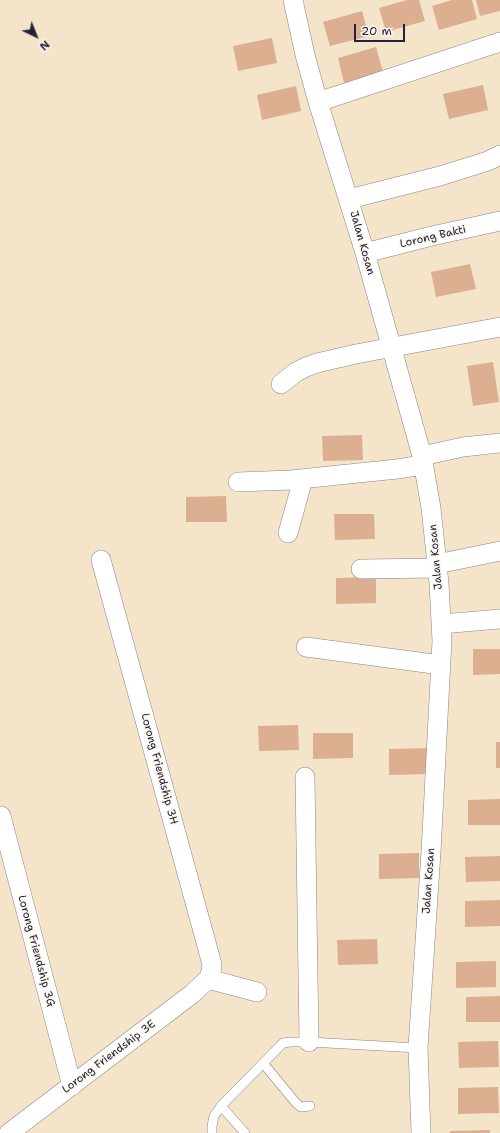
<!DOCTYPE html>
<html>
<head>
<meta charset="utf-8">
<style>
  body { margin:0 }
  #map { position:relative; width:500px; height:1133px; overflow:hidden; background:#f4e5ca; font-family:"Shantell Sans",sans-serif }
  canvas { display:block }
  .north { position:absolute; left:16px; top:16px; width:40px; height:40px; -webkit-text-stroke:3px #fbf7ec; paint-order:stroke; rotate:137deg; font-size:11px; font-weight:700; line-height:16px; text-align:center; color:#22223b }
  .north::after { content:''; display:block; margin:auto; width:14px; height:18px; background:#22223b; clip-path:polygon(50% 0,100% 100%,50% 72%,0 100%) }
  .scale { position:absolute; left:354px; top:24px; width:51px; height:18px; box-sizing:border-box; border:2px solid #22223b; border-top:0; padding-left:5px; font-size:12px; line-height:14px; white-space:nowrap; color:#22223b; -webkit-text-stroke:3px #fbf7ec; paint-order:stroke }
</style>
</head>
<body>
<div id="map">
<canvas width="500" height="1133"></canvas>
<div class="north">N</div>
<div class="scale">20 m</div>
</div>
<script>
const c = document.querySelector('canvas').getContext('2d');
c.lineJoin = 'round';
function fill(path, color) { c.fillStyle = color; c.fill(path, 'evenodd'); }
const toPath = rows => new Path2D(rows.map(r => 'M' + r).join(''));
function strokePath(path, color, width, dash) { c.strokeStyle = color; c.lineWidth = width; c.lineCap = dash ? 'butt' : 'round'; c.setLineDash(dash || []); c.stroke(path); }
function label(font, color, halo, rows, align = 'center') {
  c.font = font + ' "Shantell Sans",sans-serif'; c.lineWidth = 3; c.setLineDash([]); c.textBaseline = 'middle'; c.strokeStyle = halo; c.fillStyle = color; for (const [text, x, y, turn = 0] of rows) {
    c.save(); c.translate(x, y); c.rotate((+turn || 0) * Math.PI / 180); c.textAlign = isNaN(turn) ? turn : align; if (halo) c.strokeText(text, 0, 0); c.fillText(text, 0, 0); c.restore();
  }
}
const building = toPath([
  [407,0,419,0,425,21,386,32,379,8],
  [452,0,472,0,477,19,439,30,432,6],
  [476,0,500,0,500,11,480,16],
  [362,11,369,36,330,46,323,22],
  [272,38,277,63,238,71,233,46],
  [376,47,383,72,344,83,338,58],
  [483,85,488,110,449,119,443,94],
  [296,86,301,111,262,120,257,95],
  [470,264,476,289,436,297,431,272],
  [493,362,499,402,473,406,467,366],
  [362,435,363,460,323,461,322,436],
  [226,496,227,522,186,522,186,497],
  [334,514,374,514,375,539,335,540],
  [376,577,376,603,336,604,336,578],
  [473,649,500,649,500,674,473,675],
  [298,725,299,750,259,751,258,726],
  [313,733,353,733,353,758,313,759],
  [496,742,500,742,500,768,496,768],
  [429,748,429,774,389,775,389,749],
  [500,799,500,825,468,825,468,800],
  [419,853,419,878,379,879,379,854],
  [500,856,500,881,466,882,465,857],
  [500,900,500,926,465,927,465,901],
  [377,939,378,964,338,965,337,940],
  [496,961,496,987,456,988,456,962],
  [500,996,500,1022,466,1022,466,997],
  [498,1041,499,1067,459,1068,458,1042],
  [498,1087,499,1113,458,1114,458,1088],
  [490,1130,490,1133,450,1133,450,1131]
]);
const service = toPath([
  [263,1063,296,1103,301,1107,310,1106],
  [221,1106,245,1133],
  [212,1133,212,1126,214,1116,221,1106,283,1043,290,1042,309,1042,418,1048]
]);
const minor = toPath([
  [293,0,305,55,318,102,365,253,422,456,431,508,439,583,442,641,431,852,418,1048,421,1133],
  [318,102,500,42],
  [349,199,440,176,488,161,500,155],
  [365,253,432,236,500,221],
  [281,384,296,372,306,367,317,363,356,354,500,327],
  [422,456,463,447,500,443],
  [238,482,291,480,397,469,423,465],
  [288,533,303,479],
  [437,564,500,551],
  [361,569,438,568],
  [441,624,500,619],
  [306,647,441,665],
  [305,777,309,1042],
  [1,816,72,1086],
  [208,979,257,992],
  [9,1133,192,994,208,979,211,972,212,965,210,957,101,560]
]);
const streetNames = [
  ["Lorong Bakti",433,237,-13],
  ["Jalan Kosan",362,243,74],
  ["Jalan Kosan",436,557,-95],
  ["Lorong Friendship 3H",159,769,75],
  ["Jalan Kosan",429,881,-86],
  ["Lorong Friendship 3G",36,951,75],
  ["Lorong Friendship 3E",109,1057,-37]
];
fill(building, '#dbaf8f');
strokePath(service, '#8b8482', 10);
strokePath(minor, '#8b8482', 20);
strokePath(service, '#fff', 9);
strokePath(minor, '#fff', 19);
label('11px', '#22223b', '#fbf7ec', streetNames);
</script>
</body>
</html>
